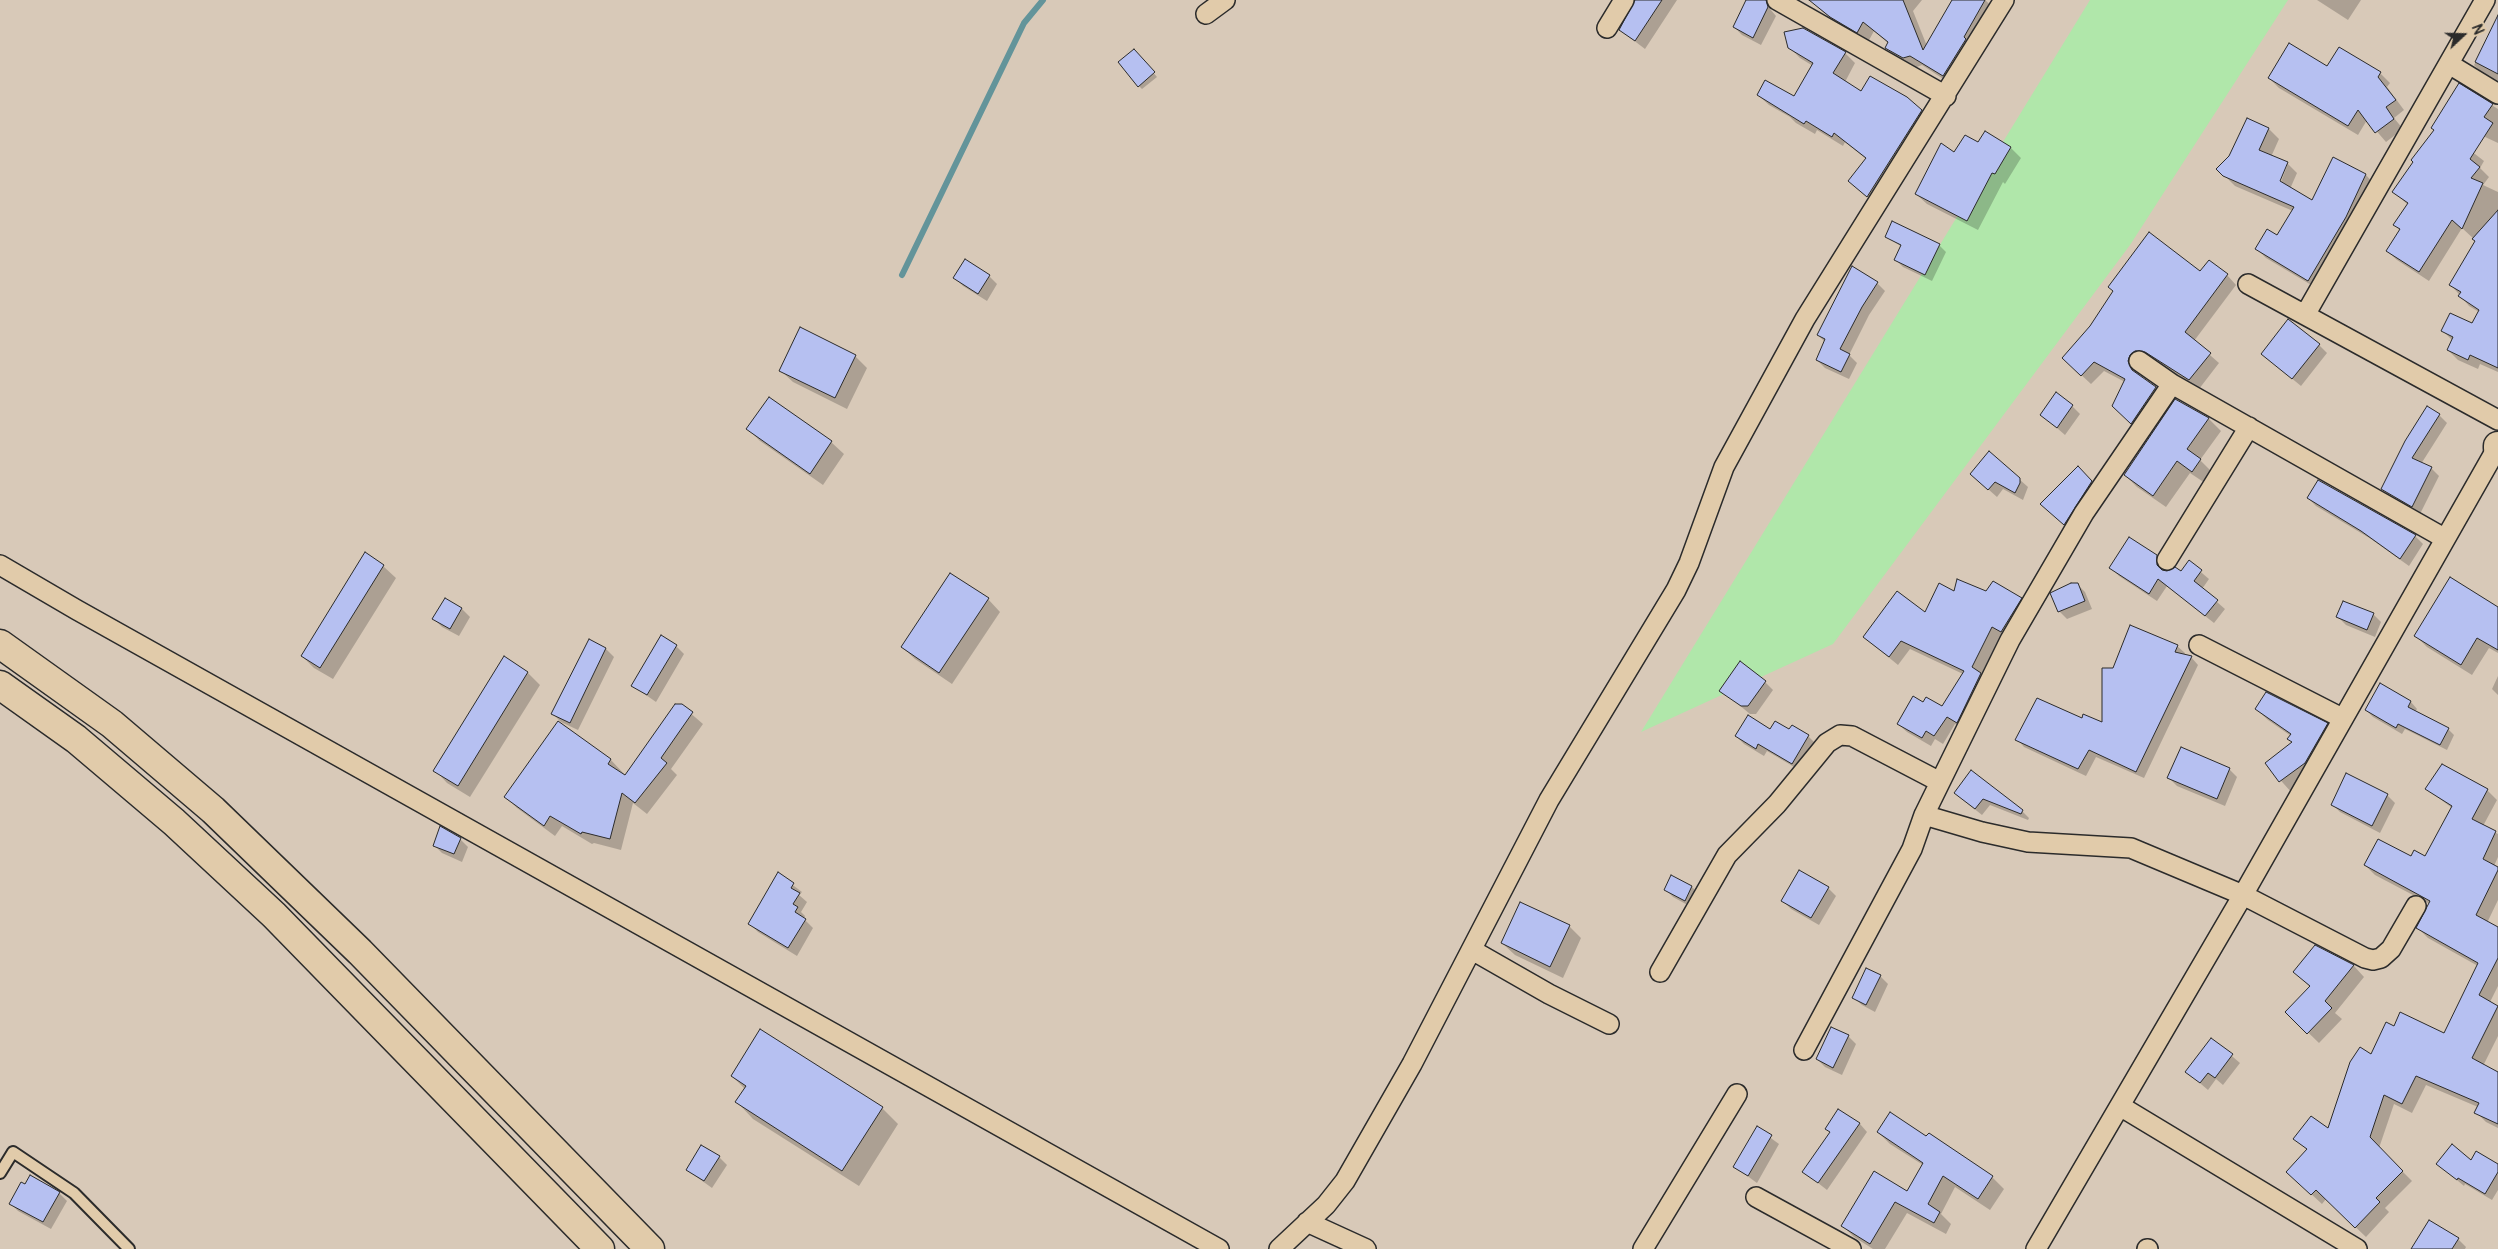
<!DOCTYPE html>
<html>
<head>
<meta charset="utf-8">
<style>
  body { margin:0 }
  #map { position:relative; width:2498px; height:1249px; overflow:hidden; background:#d8c9b8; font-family:Pangolin,sans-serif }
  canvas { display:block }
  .north { position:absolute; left:2438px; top:10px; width:50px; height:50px; -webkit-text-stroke:4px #e1cbaa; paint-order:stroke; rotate:69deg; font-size:14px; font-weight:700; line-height:20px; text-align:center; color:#2b2b2b }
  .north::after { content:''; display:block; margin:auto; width:18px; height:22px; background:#2b2b2b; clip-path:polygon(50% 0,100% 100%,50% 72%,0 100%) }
</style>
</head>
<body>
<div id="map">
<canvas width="2498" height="1249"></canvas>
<div class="north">N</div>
</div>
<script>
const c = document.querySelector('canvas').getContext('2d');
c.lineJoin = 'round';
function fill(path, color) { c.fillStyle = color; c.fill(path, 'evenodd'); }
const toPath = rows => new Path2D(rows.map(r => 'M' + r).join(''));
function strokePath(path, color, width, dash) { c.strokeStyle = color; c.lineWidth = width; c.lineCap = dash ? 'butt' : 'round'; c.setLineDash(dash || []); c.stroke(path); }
const green = toPath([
  [2090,0,2288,0,2130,245,1833,644,1641,732]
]);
const shadow = toPath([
  [1636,0,1677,0,1645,49,1620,30],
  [1748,0,1760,0,1765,3,1776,16,1761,45,1742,35,1734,27],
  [1814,0,1922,0,1913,11,1927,46,1954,0,1985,0,1996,10,1954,86,1922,65,1914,68,1897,59,1886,48,1889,44,1874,31,1868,42,1842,28,1823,12,1812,2],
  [2317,0,2361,0,2348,20],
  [2498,21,2498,83,2484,75,2474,65],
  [1789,47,1845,53,1855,63,1845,82,1862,92,1921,111,1932,121,1878,206,1849,181,1866,159,1845,142,1843,146,1817,130,1815,134,1796,123,1790,117,1769,105,1758,95,1794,98,1813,66,1800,58],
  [2339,49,2380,73,2390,83,2387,87,2404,110,2394,118,2403,129,2386,142,2367,120,2358,135,2279,88,2269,78,2328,68],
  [1137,54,1157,77,1142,89,1139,86],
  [2459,85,2498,109,2498,143,2453,122],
  [2247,120,2269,129,2279,139,2271,157,2287,163,2297,173,2290,189,2313,202,2334,159,2366,175,2375,185,2318,289,2266,258,2257,249,2278,237,2293,211,2235,186,2218,169,2230,157],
  [2285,166,2287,166,2279,187,2276,186],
  [2439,126,2484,161,2480,168,2489,177,2483,185,2498,192,2498,372,2480,364,2478,369,2458,360,2448,350,2453,341,2443,331,2473,325,2479,312,2469,306,2451,285,2476,241,2462,228,2429,281,2397,260,2387,251,2400,231,2395,225,2408,205,2394,192],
  [1986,132,2011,148,2021,158,2005,184,2003,182,1978,230,1927,204,1916,194,1955,154,1978,144],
  [1887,237,1939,245,1946,252,1932,281,1903,267,1896,260,1902,247],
  [2200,273,2227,275,2236,285,2194,341,2219,363,2199,389,2156,361,2150,359,2139,364,2138,375,2165,397,2141,433,2113,406,2125,382,2104,371,2091,384,2063,358],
  [989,276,997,284,987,301,963,286,955,278],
  [1877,283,1885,291,1869,315,1849,355,1857,363,1849,379,1825,368,1817,360,1825,342,1818,335],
  [2319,345,2327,353,2301,386,2262,354],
  [855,356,867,368,847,409,793,382,780,370],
  [769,399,831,442,844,454,823,485,760,441,748,429],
  [2176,401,2209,419,2221,431,2200,460,2212,472,2205,483,2190,473,2166,507,2137,487,2125,475],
  [2072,406,2080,414,2065,435,2042,415],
  [2439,415,2447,423,2421,464,2431,468,2439,476,2420,514,2390,497,2382,489],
  [2078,468,2099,489,2072,531,2049,511],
  [2019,479,2028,487,2023,500,2003,489,1997,497,1980,482],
  [2318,481,2415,536,2423,544,2409,566,2371,539,2316,506,2308,498],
  [2156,556,2165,564,2164,572,2181,572,2189,562,2209,579,2202,589,2225,609,2214,623,2167,586,2157,601,2119,576,2111,568],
  [383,566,396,578,333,679,314,668,302,656],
  [2077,584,2085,592,2092,609,2067,619,2059,611],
  [1955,592,1987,593,2021,599,2029,607,2010,640,2001,634,1981,675,1989,683,1966,730,1955,724,1943,744,1935,739,1931,746,1907,732,1898,724,1923,704,1943,708,1963,674,1910,649,1898,665,1864,637,1926,614],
  [988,599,1000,612,952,684,915,659,902,647],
  [462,609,470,617,459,636,442,627,434,619],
  [2498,609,2498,653,2489,648,2472,675,2427,647,2416,636],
  [2373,614,2381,622,2375,637,2346,625,2338,617],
  [590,641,606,649,614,657,578,730,561,722,553,714],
  [676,646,684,654,656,702,633,686],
  [2177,646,2185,653,2184,656,2191,657,2198,665,2144,778,2096,757,2086,776,2024,747,2017,739,2082,719,2104,724,2114,669],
  [527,672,540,685,470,797,447,783,435,770],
  [2498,676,2498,695,2492,689],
  [1765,682,1773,690,1756,714,1750,714,1721,690],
  [2380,685,2411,702,2417,709,2415,712,2448,729,2454,735,2447,750,2405,729,2402,734,2373,717,2366,710],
  [681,705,703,724,671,769,677,775,647,814,633,803,621,850,594,843,592,844,562,826,555,836,517,808,506,797,610,759,626,776],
  [2256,709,2327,724,2338,736,2292,793,2266,764,2293,743,2288,739,2291,736,2268,720],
  [1771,731,1790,731,1808,736,1816,744,1801,771,1767,751,1764,756,1744,744,1736,736],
  [2229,769,2237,777,2225,806,2177,786,2169,778],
  [1971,771,2022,811,2029,818,2028,820,1990,805,1982,815,1962,799],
  [2427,789,2487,790,2497,800,2483,826,2498,834,2498,857,2494,866,2498,868,2498,900,2487,923,2498,929,2498,986,2490,1002,2498,1006,2498,1036,2483,1066,2498,1074,2498,1128,2486,1122,2476,1112,2478,1107,2426,1085,2412,1113,2394,1104,2379,1148,2412,1181,2385,1208,2389,1212,2366,1237,2326,1199,2322,1204,2297,1181,2307,1150,2295,1139,2329,1131,2372,1056,2394,1027,2444,1035,2478,966,2428,938,2418,928,2430,904,2375,875,2365,865,2426,857,2452,808],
  [2387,795,2395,803,2380,833,2340,812,2332,804],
  [460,839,468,847,462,862,442,853,434,845],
  [778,874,802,892,799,895,807,902,801,912,805,916,804,919,813,928,797,956,758,932,750,924],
  [1671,877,1692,887,1700,895,1693,908,1673,897,1665,889],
  [1828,888,1836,896,1819,925,1791,909,1783,901],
  [1569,926,1581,938,1563,978,1515,955,1502,943],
  [2315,946,2354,966,2364,977,2335,1013,2342,1019,2319,1043,2287,1012,2310,987,2295,972],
  [1880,976,1888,984,1875,1012,1862,1005,1854,998],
  [1832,1029,1848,1036,1856,1044,1842,1075,1825,1067,1817,1059],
  [2212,1039,2240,1063,2223,1085,2216,1079,2208,1090,2187,1072],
  [732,1076,882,1108,898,1124,859,1186,753,1119,737,1102,745,1089],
  [1838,1111,1860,1124,1867,1132,1827,1190,1804,1172,1831,1133,1827,1129],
  [1757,1128,1779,1144,1757,1183,1735,1167],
  [1878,1132,1927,1138,1929,1135,1992,1177,2004,1189,1990,1210,1955,1187,1941,1214,1951,1224,1946,1234,1907,1213,1885,1249,1873,1249,1854,1237,1843,1226,1908,1193,1923,1165,1890,1144],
  [719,1157,727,1165,712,1188,687,1170],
  [2472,1161,2498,1166,2498,1190,2492,1200,2465,1184,2464,1186,2438,1164],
  [59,1193,67,1201,51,1229,18,1211,10,1203],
  [2458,1239,2466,1247,2465,1249,2413,1249]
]);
const stream = toPath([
  [902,275,1024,23,1043,0]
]);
const building = toPath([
  [1635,0,1662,0,1635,41,1619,30,1635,0],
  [1746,0,1766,0,1768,7,1753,38,1733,27,1746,0],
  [1809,0,1903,0,1923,50,1952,0,1985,0,1964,37,1966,39,1943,76,1910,56,1903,58,1885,48,1888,42,1863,22,1857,33,1830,17,1809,0],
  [2498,15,2498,74,2475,62,2498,15],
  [1803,28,1846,52,1833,73,1861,91,1870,76,1907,97,1922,110,1867,197,1848,181,1866,158,1834,133,1832,137,1806,121,1804,124,1757,95,1765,80,1794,96,1813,63,1788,48,1784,32,1803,28],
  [2289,43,2327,66,2339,47,2381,72,2378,77,2396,100,2386,107,2394,119,2375,133,2358,110,2348,126,2268,78,2289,43],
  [1134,49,1155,72,1138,87,1118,62,1134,49],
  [2459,83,2493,104,2484,117,2493,123,2470,159,2480,167,2471,178,2483,183,2462,229,2452,220,2419,272,2386,251,2400,229,2393,225,2408,203,2392,192,2413,162,2411,160,2434,130,2431,128,2459,83],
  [2247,118,2269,128,2259,150,2288,162,2280,181,2312,200,2333,157,2366,174,2346,217,2308,281,2255,249,2267,229,2277,235,2294,207,2223,176,2216,169,2229,156,2247,118],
  [1985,131,2011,147,1995,174,1992,173,1967,221,1915,194,1941,143,1954,152,1965,135,1978,142,1985,131],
  [2498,210,2498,368,2470,355,2468,360,2447,350,2453,337,2441,331,2450,313,2472,323,2479,310,2458,296,2461,292,2449,285,2475,241,2472,239,2498,210],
  [1892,221,1940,244,1925,275,1894,260,1901,245,1885,237,1892,221],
  [2149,232,2200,271,2209,260,2228,274,2185,332,2211,353,2189,380,2145,352,2135,351,2130,355,2128,361,2132,370,2156,387,2131,424,2112,406,2125,379,2094,362,2081,376,2062,358,2090,326,2113,291,2108,287,2149,232],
  [965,259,990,275,978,294,953,278,965,259],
  [1852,266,1878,282,1862,307,1840,349,1850,354,1841,372,1816,360,1825,339,1817,335,1852,266],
  [2288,319,2320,344,2292,379,2261,354,2288,319],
  [800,327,856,355,835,398,779,371,800,327],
  [2056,392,2073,405,2057,428,2040,415,2056,392],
  [769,397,832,441,810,474,746,429,769,397],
  [2175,399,2209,418,2187,449,2201,459,2192,472,2177,461,2153,496,2124,475,2175,399],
  [2427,406,2440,414,2412,458,2432,467,2412,507,2381,489,2405,441,2427,406],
  [1989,451,2020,478,2020,483,2015,493,1995,482,1988,490,1970,474,1989,451],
  [2078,466,2092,481,2064,525,2040,504,2078,466],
  [2318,480,2416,535,2400,559,2361,531,2307,498,2318,480],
  [2129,537,2157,555,2157,565,2162,570,2167,571,2175,567,2181,571,2189,560,2202,570,2194,581,2218,600,2205,616,2158,579,2149,594,2109,568,2129,537],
  [365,552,384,565,320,668,301,656,365,552],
  [950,573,989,598,939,673,901,647,950,573],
  [2450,577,2498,607,2498,650,2477,638,2461,665,2414,636,2450,577],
  [1957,579,1986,591,1993,581,2022,598,2001,632,1992,627,1972,667,1981,673,1957,723,1947,717,1934,736,1926,731,1922,738,1897,724,1913,696,1923,702,1926,697,1942,706,1964,671,1901,641,1889,657,1863,637,1897,591,1925,612,1939,583,1954,591,1957,579],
  [2071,583,2078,583,2085,601,2058,612,2050,593,2071,583],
  [445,598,462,608,450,629,432,619,445,598],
  [2343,601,2374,613,2367,630,2336,617,2343,601],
  [2130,625,2178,645,2175,652,2192,656,2136,772,2089,750,2078,769,2015,740,2037,698,2082,718,2083,714,2102,722,2102,668,2113,668,2130,625],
  [661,635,677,645,647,695,631,686,661,635],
  [589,639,606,648,570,723,551,714,589,639],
  [504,656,528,672,458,786,433,771,504,656],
  [1740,661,1766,681,1748,706,1741,706,1719,691,1740,661],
  [2380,683,2411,701,2408,707,2449,728,2440,745,2398,724,2396,728,2365,710,2380,683],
  [2266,692,2328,723,2305,763,2279,782,2265,763,2292,742,2287,739,2291,734,2255,709,2266,692],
  [675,704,682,704,693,712,661,758,667,763,635,803,622,793,610,839,582,832,581,834,550,816,544,826,504,797,558,721,611,759,608,764,625,775,675,704],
  [1748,715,1770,729,1775,721,1789,729,1792,725,1809,735,1792,764,1758,744,1756,749,1735,736,1748,715],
  [2181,747,2230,768,2217,799,2167,778,2181,747],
  [2442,764,2488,789,2472,819,2496,831,2483,859,2498,867,2498,870,2476,915,2498,927,2498,958,2479,995,2498,1006,2472,1058,2498,1072,2498,1124,2474,1113,2479,1103,2416,1076,2402,1104,2384,1095,2370,1137,2403,1171,2376,1198,2380,1202,2355,1228,2316,1190,2311,1195,2286,1172,2307,1149,2293,1139,2311,1116,2328,1128,2350,1062,2360,1047,2371,1054,2386,1022,2394,1026,2400,1012,2444,1033,2478,963,2416,928,2430,901,2364,865,2378,839,2411,856,2414,850,2425,856,2452,806,2425,789,2442,764],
  [1971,770,2023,810,2021,814,1983,799,1975,809,1954,793,1971,770],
  [2346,773,2388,794,2372,826,2331,805,2346,773],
  [440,826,461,838,454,854,433,846,440,826],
  [1799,870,1829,887,1811,918,1781,901,1799,870],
  [778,872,794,883,791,888,800,893,793,904,798,907,795,912,806,919,788,948,748,924,778,872],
  [1671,875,1692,886,1685,901,1664,890,1671,875],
  [1520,902,1570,925,1550,967,1501,943,1520,902],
  [2315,945,2354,965,2325,1001,2332,1008,2307,1034,2285,1012,2310,986,2293,972,2315,945],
  [1866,968,1881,975,1866,1005,1852,998,1866,968],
  [1831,1027,1849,1035,1833,1068,1816,1059,1831,1027],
  [760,1029,883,1107,842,1171,735,1102,746,1086,731,1076,760,1029],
  [2211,1038,2233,1054,2215,1078,2208,1073,2200,1083,2185,1072,2211,1038],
  [1838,1109,1860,1123,1818,1183,1802,1172,1830,1132,1825,1129,1838,1109],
  [1890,1112,1926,1136,1929,1133,1993,1176,1978,1199,1943,1176,1928,1204,1940,1212,1934,1223,1895,1202,1870,1244,1841,1226,1874,1171,1907,1191,1923,1163,1877,1132,1890,1112],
  [1757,1126,1772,1135,1748,1176,1733,1167,1757,1126],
  [2452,1144,2471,1160,2476,1151,2498,1164,2498,1172,2485,1194,2458,1178,2457,1180,2436,1164,2452,1144],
  [701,1145,720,1156,704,1181,686,1170,701,1145],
  [30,1175,60,1192,43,1222,9,1204,21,1182,25,1184,30,1175],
  [2429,1220,2459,1238,2452,1249,2411,1249,2429,1220]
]);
const service = toPath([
  [0,1173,13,1152,74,1193,129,1249]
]);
const minor = toPath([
  [1777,0,1946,96],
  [1206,14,1225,0],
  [1607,28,1624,0],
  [2449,64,2498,94],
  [2248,284,2498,420],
  [2305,315,2485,0],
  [2139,361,2172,384],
  [2167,560,2249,427],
  [0,565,77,610,1219,1249],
  [2199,645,2342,718],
  [1924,815,1982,832,2028,842,2131,848,2243,895,2365,958,2373,960,2381,958,2391,949,2416,906],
  [1472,950,1549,994,1609,1024],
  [1660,972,1727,855,1777,804,1827,743,1840,735,1852,736,1940,782],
  [1804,1050,1912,849,1924,815,2010,640,2084,513,2172,384,2444,538],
  [2120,1106,2357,1249],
  [1756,1197,1851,1249],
  [1307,1222,1366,1249],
  [1279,1249,1326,1205,1345,1181,1412,1064,1549,800,1676,590,1689,563,1724,467,1805,319,2004,0],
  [1643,1249,1737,1094],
  [2036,1249,2243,895,2497,448],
  [2147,1249,2148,1249]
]);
const secondary = toPath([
  [2498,446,2498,448]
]);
const motorway = toPath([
  [0,644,112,724,213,810,360,952,650,1249],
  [0,685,76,739,174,822,274,915,600,1249]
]);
fill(green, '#b0e7aa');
fill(shadow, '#0003');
strokePath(stream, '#63949a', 6);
fill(building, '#b6c0f1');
strokePath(building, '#2b2b2b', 1);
strokePath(service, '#2b2b2b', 14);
strokePath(minor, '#2b2b2b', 22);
strokePath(secondary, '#2b2b2b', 31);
strokePath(motorway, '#2b2b2b', 31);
strokePath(service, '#e1cbaa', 10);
strokePath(minor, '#e1cbaa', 19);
strokePath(secondary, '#e1cbaa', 28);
strokePath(motorway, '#e1cbaa', 28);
</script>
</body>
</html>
